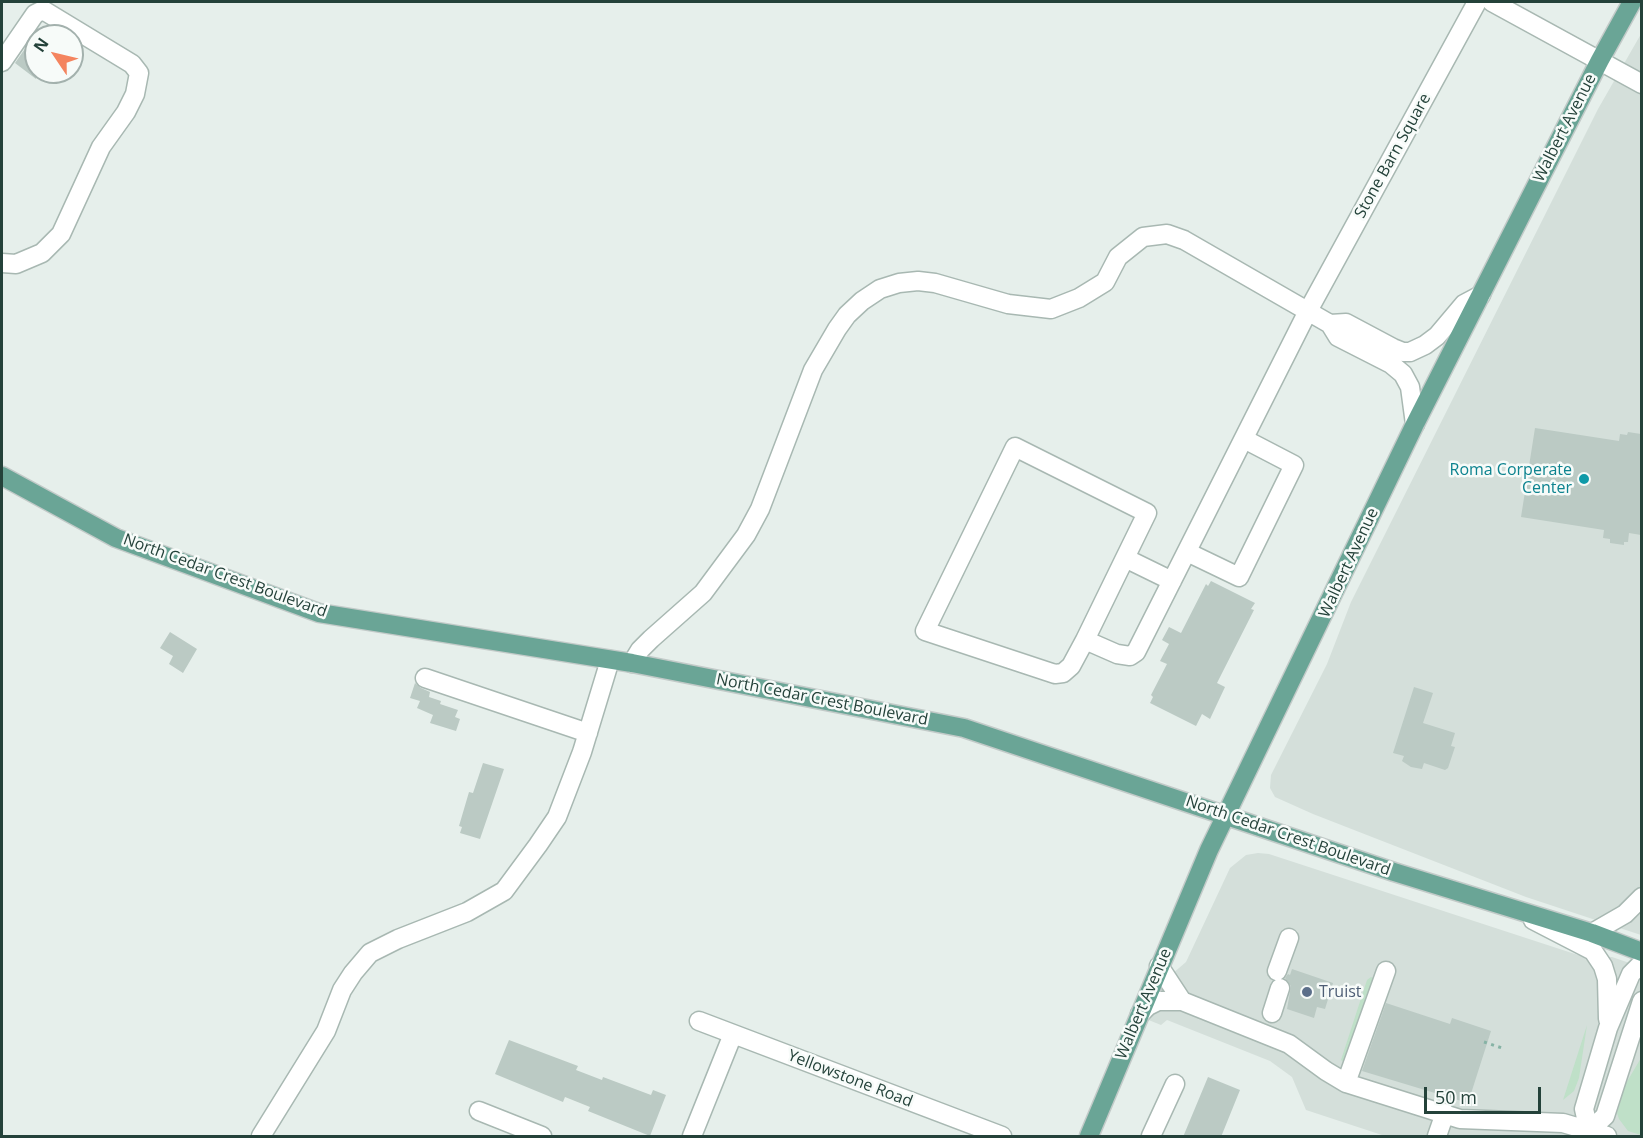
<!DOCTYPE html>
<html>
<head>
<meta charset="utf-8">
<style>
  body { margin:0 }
  #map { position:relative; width:1643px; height:1138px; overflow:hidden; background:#e6efeb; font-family:"Open Sans",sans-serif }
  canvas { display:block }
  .frame { position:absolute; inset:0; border:3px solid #24423a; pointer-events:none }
  .north { position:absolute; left:24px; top:24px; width:60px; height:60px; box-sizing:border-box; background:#f7fbf9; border:2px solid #a3b1ad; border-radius:50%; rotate:305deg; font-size:16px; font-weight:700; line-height:24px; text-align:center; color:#24423a }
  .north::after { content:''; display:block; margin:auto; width:21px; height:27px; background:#f4845f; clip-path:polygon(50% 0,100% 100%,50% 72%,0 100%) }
  .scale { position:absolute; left:1424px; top:1087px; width:117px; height:27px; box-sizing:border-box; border:3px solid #24423a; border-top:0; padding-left:8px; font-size:18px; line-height:21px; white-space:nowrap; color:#24423a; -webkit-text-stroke:4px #f7fbf9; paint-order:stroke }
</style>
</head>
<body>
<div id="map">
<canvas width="1643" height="1138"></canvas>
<div class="frame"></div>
<div class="north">N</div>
<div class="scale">50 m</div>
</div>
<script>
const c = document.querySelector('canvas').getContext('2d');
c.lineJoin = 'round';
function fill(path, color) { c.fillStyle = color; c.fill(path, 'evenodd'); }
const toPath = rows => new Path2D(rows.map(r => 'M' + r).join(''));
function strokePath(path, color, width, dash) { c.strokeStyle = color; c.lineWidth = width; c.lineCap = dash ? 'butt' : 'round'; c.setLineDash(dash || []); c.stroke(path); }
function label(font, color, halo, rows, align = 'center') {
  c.font = font + ' "Open Sans",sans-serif'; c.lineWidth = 5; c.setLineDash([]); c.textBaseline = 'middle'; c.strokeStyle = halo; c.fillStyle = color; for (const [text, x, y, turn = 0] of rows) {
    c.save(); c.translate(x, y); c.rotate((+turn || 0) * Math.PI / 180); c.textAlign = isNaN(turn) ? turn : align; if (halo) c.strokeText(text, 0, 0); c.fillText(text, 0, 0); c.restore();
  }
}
const built = toPath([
  [1641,34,1641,935,1526,897,1313,814,1275,797,1270,788,1271,775,1327,664,1351,602,1598,109],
  [1258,853,1269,854,1578,955,1612,957,1641,967,1641,1136,1385,1136,1306,1110,1292,1077,1270,1061,1167,1020,1161,1025,1146,1019,1165,980,1186,962,1230,868,1246,855]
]);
const green = toPath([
  [1371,977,1375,979,1345,1063,1341,1060,1367,980],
  [1587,1025,1579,1078,1574,1091,1563,1100],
  [1641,1058,1641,1135,1628,1131,1619,1119,1617,1113,1625,1085]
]);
const building = toPath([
  [29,43,36,48,36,79,15,63],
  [1535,428,1619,441,1620,434,1627,435,1628,432,1641,434,1641,535,1629,533,1628,542,1624,542,1624,545,1610,543,1610,539,1603,538,1604,530,1521,517],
  [1211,581,1255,603,1251,609,1254,610,1217,683,1225,687,1210,719,1202,714,1196,726,1150,703,1153,697,1151,695,1167,664,1160,661,1169,644,1162,640,1169,627,1181,633,1206,584,1208,586],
  [170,632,197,649,183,673,169,664,173,656,160,648],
  [415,683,421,688,430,692,429,697,441,701,440,704,458,710,455,717,460,719,456,731,430,723,433,715,417,708,420,701,410,698],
  [1414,687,1433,693,1423,723,1455,733,1451,746,1455,747,1448,768,1445,770,1424,763,1422,769,1411,767,1402,761,1404,756,1393,753],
  [483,763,504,769,480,839,460,833,462,827,459,826,469,792,473,793],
  [1292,969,1333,983,1325,1009,1317,1007,1314,1018,1287,1009,1291,986,1285,978,1288,974,1290,975],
  [1386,1003,1450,1024,1452,1018,1491,1031,1468,1103,1362,1071],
  [509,1040,578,1066,576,1070,602,1080,603,1077,651,1095,653,1090,666,1095,650,1136,588,1111,590,1107,565,1097,563,1102,495,1074],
  [1208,1077,1240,1090,1221,1137,1183,1137]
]);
const path = toPath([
  [1484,1042,1502,1048]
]);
const minor = toPath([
  [1492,2,1642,84],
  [2,62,35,14,43,10,132,64,139,73,135,94,126,112,101,147,61,234,42,253,16,264,2,263],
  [1330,324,1346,323,1393,348,1403,352,1410,352,1425,345,1437,336,1464,304,1481,295],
  [1187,552,1239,577,1294,465,1244,439],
  [1172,581,1125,558,1085,640,1117,654,1130,656,1136,652,1308,311,1477,2],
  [1085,640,1071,666,1063,673,1055,674,925,631,1015,447,1147,513,1125,558],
  [632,663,640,650,651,639,703,593,746,535,760,509,813,370,837,329,847,315,862,301,880,289,899,283,918,281,935,283,1008,304,1051,309,1079,298,1105,282,1118,257,1143,237,1167,234,1184,240,1330,324,1338,337,1391,364,1403,374,1410,387,1415,424],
  [425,678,588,733],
  [1533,920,1593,951,1603,966,1607,979,1608,1019],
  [1592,933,1625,914,1642,897],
  [1159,966,1182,1001],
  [1277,971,1289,938],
  [1272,1013,1280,988],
  [1140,1014,1148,1006,1158,1001,1182,1001,1289,1044,1326,1071,1346,1083,1460,1119,1563,1123,1607,1136],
  [699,1021,1002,1136],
  [1346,1083,1386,971],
  [479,1111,542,1136],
  [1589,1131,1584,1109,1608,1028,1631,974,1642,963],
  [1589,1131,1605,1116,1642,1001],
  [261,1136,326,1031,342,990,353,973,370,953,398,939,467,912,504,891,538,845,557,817,582,752,610,660],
  [692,1136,733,1034],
  [1151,1136,1175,1084],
  [1437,1136,1445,1113]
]);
const major = toPath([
  [2,476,116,538,319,613,632,663,964,728,1394,872,1592,933,1642,952],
  [1089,1136,1209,850,1415,424,1600,60,1632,2]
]);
const markers = [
  [1584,479,6,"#0f9aa8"],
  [1307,992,6,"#5c6f8a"]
];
const streetNames = [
  ["Walbert Avenue",1565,128,-63],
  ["Stone Barn Square",1393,156,-61],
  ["Walbert Avenue",1349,563,-65],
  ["North Cedar Crest Boulevard",225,576,20],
  ["North Cedar Crest Boulevard",822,700,11],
  ["North Cedar Crest Boulevard",1288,836,19],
  ["Walbert Avenue",1144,1004,-67],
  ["Yellowstone Road",850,1079,21]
];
const cultureNames = [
  ["Roma Corperate",1572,470],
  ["Center",1572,488]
];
const serviceNames = [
  ["Truist",1319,992]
];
fill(built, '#d4dfda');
fill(green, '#bfe0c8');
fill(building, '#bbcac4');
strokePath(minor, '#a8b8b2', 21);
strokePath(major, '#c2cac8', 21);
strokePath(path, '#86b3a5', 3, [3, 4.5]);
strokePath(minor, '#fff', 18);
strokePath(major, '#6aa596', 18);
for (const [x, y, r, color] of markers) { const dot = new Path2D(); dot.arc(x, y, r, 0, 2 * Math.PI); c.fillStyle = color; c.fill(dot); strokePath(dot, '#f7fbf9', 2); }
label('16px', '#24423a', '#f7fbf9', streetNames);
label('16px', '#0d838f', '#f7fbf9', cultureNames, 'right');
label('16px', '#4e5e75', '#f7fbf9', serviceNames, 'left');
</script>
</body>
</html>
